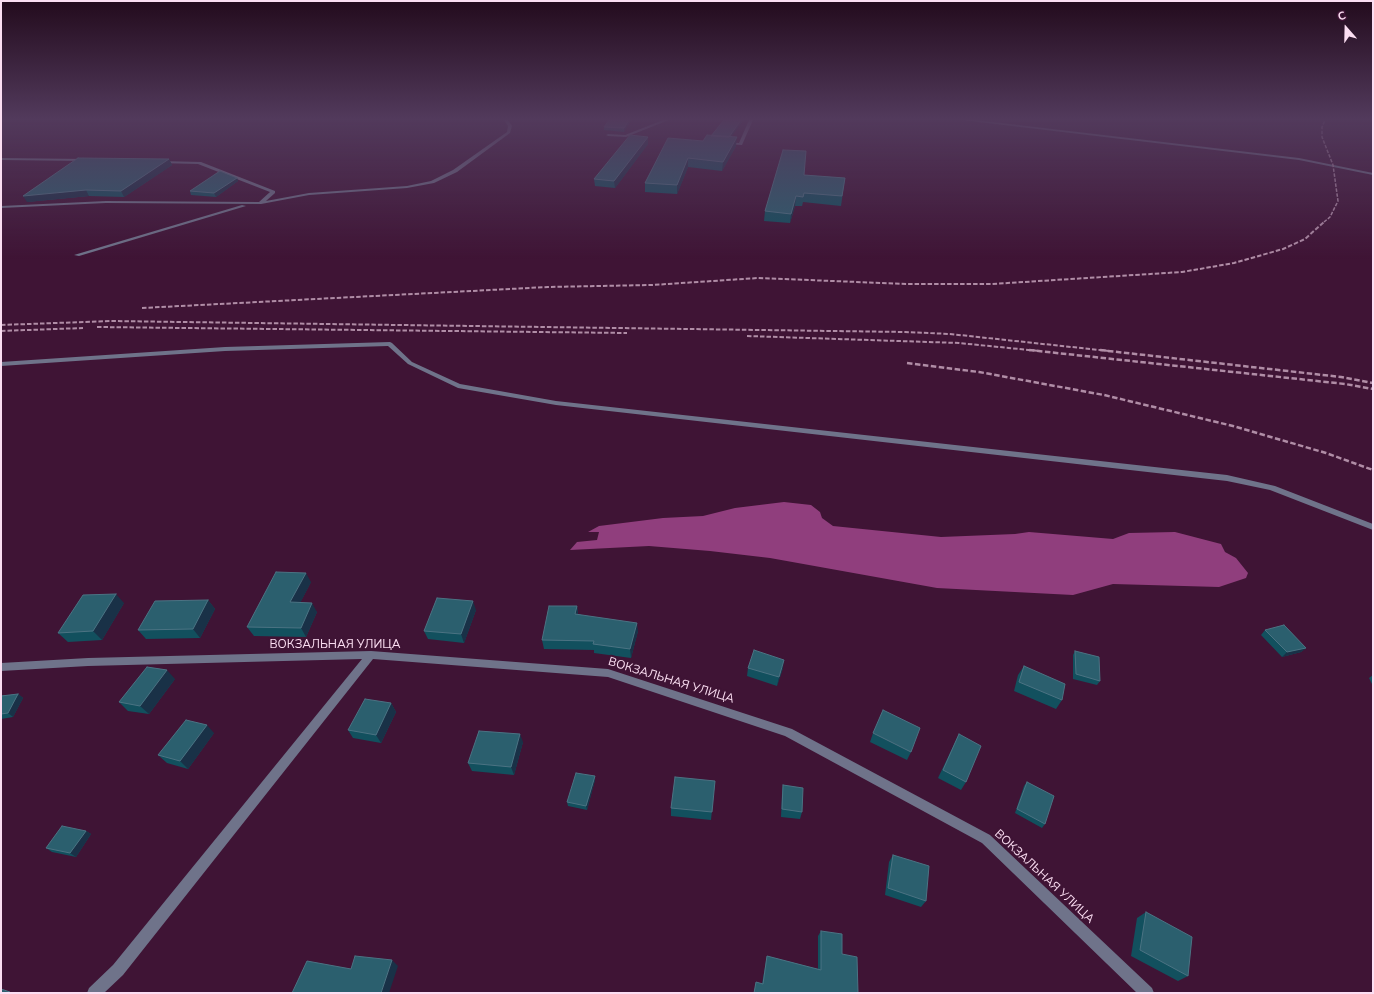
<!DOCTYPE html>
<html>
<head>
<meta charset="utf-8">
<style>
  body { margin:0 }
  #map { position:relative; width:1374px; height:994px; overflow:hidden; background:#3f1435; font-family:"Nunito Sans",sans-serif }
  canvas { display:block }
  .frame { position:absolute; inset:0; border:2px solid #fbdef2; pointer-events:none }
  .north { position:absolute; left:1326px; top:8px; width:40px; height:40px; -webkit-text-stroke:3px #3f1435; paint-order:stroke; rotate:340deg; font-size:11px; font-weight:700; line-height:16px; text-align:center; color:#fbdef2 }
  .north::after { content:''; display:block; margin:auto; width:14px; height:18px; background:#fbdef2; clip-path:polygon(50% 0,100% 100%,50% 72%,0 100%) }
</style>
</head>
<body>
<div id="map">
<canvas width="1374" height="994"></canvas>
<div class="frame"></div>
<div class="north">С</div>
</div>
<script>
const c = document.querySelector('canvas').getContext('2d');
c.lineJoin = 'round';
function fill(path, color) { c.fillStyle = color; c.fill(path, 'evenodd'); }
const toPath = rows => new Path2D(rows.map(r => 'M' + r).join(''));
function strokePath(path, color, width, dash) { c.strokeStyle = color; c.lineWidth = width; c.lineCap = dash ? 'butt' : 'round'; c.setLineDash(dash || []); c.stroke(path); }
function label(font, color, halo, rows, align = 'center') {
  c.font = font + ' "Nunito Sans",sans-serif'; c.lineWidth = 4; c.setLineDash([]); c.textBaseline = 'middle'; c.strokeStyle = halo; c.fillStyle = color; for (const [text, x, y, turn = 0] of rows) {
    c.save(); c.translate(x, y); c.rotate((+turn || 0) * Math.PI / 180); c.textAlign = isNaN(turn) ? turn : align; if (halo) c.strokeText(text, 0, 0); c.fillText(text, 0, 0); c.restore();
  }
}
const water = toPath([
  [784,502,811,505,820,512,822,518,833,526,941,537,1015,534,1029,532,1113,539,1129,533,1175,532,1221,544,1225,552,1236,558,1248,573,1246,578,1219,587,1113,584,1073,595,937,588,770,558,710,551,649,546,570,550,577,542,597,540,599,532,588,532,599,526,663,518,703,516,735,508]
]);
const lane = toPath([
  [663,120,669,120,626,137,608,136,606,135,608,134,625,135,663,120],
  [749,120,753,120,742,145,725,144,725,142,726,142,739,143,749,120]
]);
const street = toPath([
  [504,120,508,120,512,126,510,133,457,172,434,183,407,188,309,195,261,204,106,203,1,208,1,206,106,201,259,202,270,192,198,164,158,163,158,161,160,161,201,162,275,191,275,193,266,201,309,193,407,186,431,181,453,170,507,132,508,126,504,120],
  [961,120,976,120,1299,158,1373,173,1373,175,1299,160,961,120],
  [1,158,86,159,88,160,86,161,1,160,1,158],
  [242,205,246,206,79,256,74,255,242,205],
  [390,342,392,343,412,362,460,384,556,401,1227,475,1275,486,1373,524,1373,530,1270,490,1227,481,556,405,458,388,408,364,388,346,225,351,1,366,1,362,225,347,390,342],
  [371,651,608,669,792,729,990,835,1152,988,1154,993,1137,993,982,843,785,736,608,677,373,659,123,975,104,993,87,993,89,988,113,965,362,659,88,666,1,671,1,663,88,658,371,651]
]);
const railFar2 = toPath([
  [1324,222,1330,217,1338,201,1333,165,1322,137,1322,127,1325,120]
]);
const railFar1 = toPath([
  [142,308,548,287,652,285,758,278,907,284,992,284,1182,272,1234,263,1283,249,1305,239,1325,221],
  [1,325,111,321,905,332,950,334,1109,351],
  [97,327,627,333],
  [1,331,83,328],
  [747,336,959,343,1039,351]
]);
const rail = toPath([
  [1029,350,1345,384,1373,389],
  [1100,350,1341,377,1373,383],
  [907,363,979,372,1104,395,1233,426,1326,453,1373,470]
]);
const wall = toPath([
  [631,120,624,132,604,130,604,127],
  [724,120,743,120,731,137,736,146,722,171,688,167,677,194,645,192,645,183,703,141,711,136],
  [648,137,648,144,615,188,595,186,594,179],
  [169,159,172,165,124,197,89,196,27,202],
  [804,175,845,178,841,206,803,202,802,206,795,206,790,223,764,221,765,211],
  [237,178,238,181,216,197,191,195,190,191],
  [311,582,300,603,317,612,306,637,254,636,247,627],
  [208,600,215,609,200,638,146,639,138,630],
  [124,603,102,640,68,642,58,633],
  [577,606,578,614,638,631,631,658,594,653,594,650,544,649,542,640],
  [476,610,464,643,428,639,424,631],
  [1265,630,1306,648,1301,652,1282,657,1261,635],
  [1075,651,1100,681,1097,685,1073,679,1073,655],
  [1024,666,1062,700,1056,709,1014,691,1018,675],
  [748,668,783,668,777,686,747,676],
  [1373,675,1373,686,1369,678],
  [175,679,149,714,128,711,119,702],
  [18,694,23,698,13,717,1,719,1,696],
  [391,703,396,712,381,743,353,738,348,730],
  [214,733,188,769,167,763,158,755],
  [873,733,911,752,907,760,870,742],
  [959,734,966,782,961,790,938,778],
  [523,742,514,775,472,771,468,763],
  [595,776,595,780,587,810,568,806,567,802],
  [715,781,711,820,671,816,671,808],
  [1027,782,1045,824,1042,828,1015,813,1024,786],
  [783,785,802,812,800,819,781,817,782,793],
  [86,831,91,834,76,857,52,852,46,848],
  [893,855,926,901,921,907,885,895,889,862],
  [1146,912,1188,976,1178,981,1131,956,1137,918],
  [821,931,842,954,858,993,754,993,756,982,762,984,766,961,767,956,818,969,818,936]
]);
const shadedWall = toPath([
  [629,120,631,120,624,132,624,128],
  [741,120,743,120,743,121,728,141,728,137],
  [648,137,648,144,615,188,614,181],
  [737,137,736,146,722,171,723,162],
  [688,158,688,167,677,194,677,185],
  [169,159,172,165,124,197,121,191],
  [237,178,238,181,216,197,214,193],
  [86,190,89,196,27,202,23,196],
  [796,196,795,206,790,223,791,214],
  [306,573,311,582,296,611,290,602],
  [116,594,124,603,102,640,93,631],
  [208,600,215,609,200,638,193,629],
  [473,601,476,610,464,643,461,634],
  [312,603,317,612,306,637,301,628],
  [577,606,578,615,575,614],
  [637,623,638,631,631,658,630,649],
  [1306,648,1301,652,1282,657,1287,652],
  [784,660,783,668,777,686,779,677],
  [167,670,175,679,149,714,140,706],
  [18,694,23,698,13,717,8,713],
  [391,703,396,712,381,743,376,735],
  [207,725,214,733,188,769,180,761],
  [520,734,523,742,514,775,511,767],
  [595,776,595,780,587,810,586,806],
  [86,831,91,834,76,857,70,853],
  [392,960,398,966,389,993,381,993]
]);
const building = toPath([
  [609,120,629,120,624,128,604,127,609,120],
  [724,120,741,120,729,137,711,136,724,120],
  [630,135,648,137,614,181,594,179,630,135],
  [707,135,737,137,723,162,688,158,677,185,645,183,668,138,703,141,707,135],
  [783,150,806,151,804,175,845,178,842,196,804,193,803,197,796,196,791,214,765,211,783,150],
  [78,158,169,159,121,191,86,190,23,196,78,158],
  [220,171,237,178,214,193,190,191,220,171],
  [276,572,306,573,290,602,312,603,301,628,247,627,276,572],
  [116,594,93,631,58,633,83,595,116,594],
  [437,598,473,601,461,634,424,631,437,598],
  [208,600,193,629,138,630,155,601,208,600],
  [549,606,577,606,575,614,637,623,630,649,593,644,594,641,542,640,549,606],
  [1284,625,1306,648,1287,652,1265,630,1284,625],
  [754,650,784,660,779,677,748,668,754,650],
  [1075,651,1099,657,1100,681,1076,674,1075,651],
  [1024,666,1065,684,1062,700,1019,682,1024,666],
  [147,667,167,670,140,706,119,702,147,667],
  [18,694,8,713,1,714,1,696,18,694],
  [365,699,391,703,376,735,348,730,365,699],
  [883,710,920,728,911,752,873,733,883,710],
  [186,720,207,725,180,761,158,755,186,720],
  [479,731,520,734,511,767,468,763,479,731],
  [959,734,981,746,966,782,943,770,959,734],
  [576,773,595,776,586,806,567,802,576,773],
  [675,777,715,781,712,812,671,808,675,777],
  [1027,782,1054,796,1045,824,1017,809,1027,782],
  [783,785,803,788,802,812,782,809,783,785],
  [62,826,86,831,70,853,46,848,62,826],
  [893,855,929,866,926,901,888,888,893,855],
  [1146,912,1192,937,1188,976,1140,950,1146,912],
  [821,931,842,934,842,954,857,957,858,993,754,993,756,982,763,984,767,956,821,970,821,931],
  [355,956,392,960,381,993,292,993,307,961,351,969,355,956],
  [1,989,10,992,10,993,1,993,1,989]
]);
const nearStreetnames = [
  ["ВОКЗАЛЬНАЯ УЛИЦА",335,645],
  ["ВОКЗАЛЬНАЯ УЛИЦА",671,681,17],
  ["ВОКЗАЛЬНАЯ УЛИЦА",1044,877,43]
];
fill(water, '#903e7d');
fill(lane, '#6f738a');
fill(street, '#6f738a');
strokePath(railFar2, '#b08da6', 1.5, [3.5, 1.5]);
strokePath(railFar1, '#b08da6', 2, [4.5, 2]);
strokePath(rail, '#b08da6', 2.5, [5.5, 2.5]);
fill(wall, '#12505e');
fill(shadedWall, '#193147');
fill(building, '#2b5f6e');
strokePath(building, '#4b7383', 1);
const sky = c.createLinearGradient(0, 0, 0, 259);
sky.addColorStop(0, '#230b1d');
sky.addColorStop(0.46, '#523a5c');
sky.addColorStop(1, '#523a5c00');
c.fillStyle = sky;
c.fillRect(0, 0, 1374, 259);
label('12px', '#fbdef2', '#3f1435', nearStreetnames);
</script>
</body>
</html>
